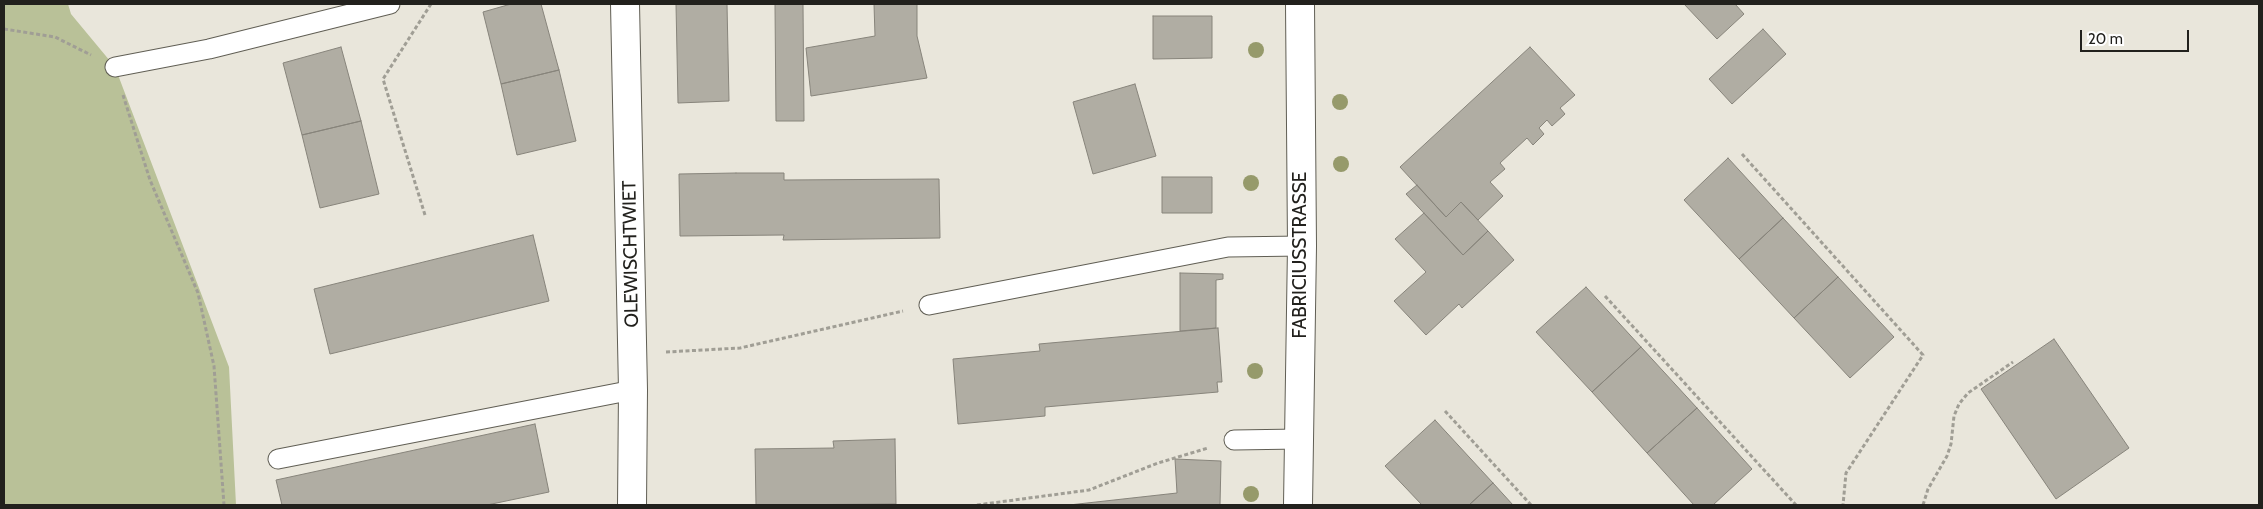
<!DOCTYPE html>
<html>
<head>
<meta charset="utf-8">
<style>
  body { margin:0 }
  #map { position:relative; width:2263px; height:509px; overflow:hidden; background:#e9e6db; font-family:Cabin,sans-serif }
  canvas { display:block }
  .frame { position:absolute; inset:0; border:5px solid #22211d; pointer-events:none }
  .scale { position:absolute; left:2080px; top:30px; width:109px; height:22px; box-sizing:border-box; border:2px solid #22211d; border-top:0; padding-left:6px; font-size:15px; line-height:18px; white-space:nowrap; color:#22211d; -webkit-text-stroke:4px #fff; paint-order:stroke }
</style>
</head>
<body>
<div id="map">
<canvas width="2263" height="509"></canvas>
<div class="frame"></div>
<div class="scale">20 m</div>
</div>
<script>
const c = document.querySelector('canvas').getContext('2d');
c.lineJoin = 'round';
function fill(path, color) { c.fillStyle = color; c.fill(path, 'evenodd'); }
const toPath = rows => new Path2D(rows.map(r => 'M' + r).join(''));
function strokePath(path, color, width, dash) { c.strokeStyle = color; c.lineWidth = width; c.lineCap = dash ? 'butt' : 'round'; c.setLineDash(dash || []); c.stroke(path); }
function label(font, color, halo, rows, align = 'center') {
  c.font = font + ' Cabin,sans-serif'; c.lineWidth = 4; c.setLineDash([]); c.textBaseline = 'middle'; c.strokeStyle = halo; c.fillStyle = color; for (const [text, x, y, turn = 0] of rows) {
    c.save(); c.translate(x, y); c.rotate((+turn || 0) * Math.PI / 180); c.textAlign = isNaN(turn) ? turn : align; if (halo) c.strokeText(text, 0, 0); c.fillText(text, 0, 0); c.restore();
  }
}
const green = toPath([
  [4,4,68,4,71,14,115,67,229,367,236,505,4,505]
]);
const building = toPath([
  [511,4,541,4,559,70,501,84,483,12,511,4],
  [676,4,727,4,729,101,678,103,676,4],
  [775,4,803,4,804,121,776,121,775,4],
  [874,4,917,4,917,36,927,78,811,96,806,48,875,36,874,4],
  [1684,4,1735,4,1744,14,1717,39,1684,4],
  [1153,16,1212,16,1212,58,1153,59,1153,16],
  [1763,29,1786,54,1732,104,1709,79,1763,29],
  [341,47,361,121,302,135,283,63,341,47],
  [1530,47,1575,95,1560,108,1565,114,1552,126,1547,120,1539,128,1544,134,1533,145,1527,138,1500,163,1505,169,1490,182,1503,196,1478,220,1461,202,1446,217,1400,167,1530,47],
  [559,70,576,141,517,155,501,84,559,70],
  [1135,84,1156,156,1093,174,1073,102,1135,84],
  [361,121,379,194,320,208,302,135,361,121],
  [1728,158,1783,218,1739,259,1684,200,1728,158],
  [736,173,784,173,784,180,939,179,940,238,783,240,784,235,680,236,679,174,736,173],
  [1162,177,1212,177,1212,213,1162,213,1162,177],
  [1417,185,1446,217,1461,202,1488,231,1463,255,1406,194,1417,185],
  [1424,213,1463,255,1488,231,1514,260,1462,308,1459,304,1426,335,1394,301,1426,272,1395,239,1424,213],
  [1783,218,1838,277,1794,318,1739,259,1783,218],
  [533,235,549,301,330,354,314,289,533,235],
  [1180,273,1223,274,1223,279,1216,280,1216,328,1180,331,1180,273],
  [1838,277,1894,337,1850,378,1794,318,1838,277],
  [1586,287,1641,347,1592,392,1536,332,1586,287],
  [1218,328,1222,382,1217,382,1218,392,1045,407,1045,416,958,424,953,359,1040,351,1039,344,1218,328],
  [2054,339,2129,448,2056,499,1981,389,2054,339],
  [1641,347,1697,408,1647,453,1592,392,1641,347],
  [1697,408,1752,469,1713,505,1694,505,1647,453,1697,408],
  [1435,420,1493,483,1469,505,1422,505,1385,466,1435,420],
  [535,424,549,492,487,505,282,505,276,480,535,424],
  [895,439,896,504,756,505,755,449,834,448,833,441,895,439],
  [1175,459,1221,461,1220,505,1069,505,1177,493,1175,459],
  [1493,483,1513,505,1469,505,1493,483]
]);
const path = toPath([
  [4,29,55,37,91,55],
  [123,95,150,180,198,293,214,366,224,505],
  [1742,154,1923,355,1846,473,1843,505],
  [425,215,383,79,431,4],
  [1605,296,1796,505],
  [666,352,740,348,903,311],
  [1445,411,1531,505],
  [977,505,1089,490,1158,463,1208,448],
  [1923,505,1928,489,1947,456,1951,444,1954,416,1959,404,1968,393,2013,362]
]);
const lane = toPath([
  [115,67,209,49,390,4],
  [929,305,1228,247,1302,246],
  [1234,440,1299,439],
  [278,459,633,390]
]);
const street = toPath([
  [625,4,633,390,632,505]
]);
const secondary = toPath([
  [1298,505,1302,246,1300,4]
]);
const trees = [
  [1256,50],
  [1340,102],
  [1341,164],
  [1251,183],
  [1255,371],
  [1251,494]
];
const streetNames = [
  ["OLEWISCHTWIET",631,254,-91],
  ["FABRICIUSSTRASSE",1300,255,-90]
];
fill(green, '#b9c198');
fill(building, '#b0ada3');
strokePath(building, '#87847b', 1);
strokePath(lane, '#605e54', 21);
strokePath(street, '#605e54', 30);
strokePath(secondary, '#605e54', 30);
strokePath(path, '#a09e95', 3, [4, 2.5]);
strokePath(lane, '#fff', 19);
strokePath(street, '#fff', 28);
strokePath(secondary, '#fff', 28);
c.fillStyle = '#969a6b';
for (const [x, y] of trees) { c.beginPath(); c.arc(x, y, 8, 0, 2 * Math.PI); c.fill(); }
label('19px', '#22211d', '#fff', streetNames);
</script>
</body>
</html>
